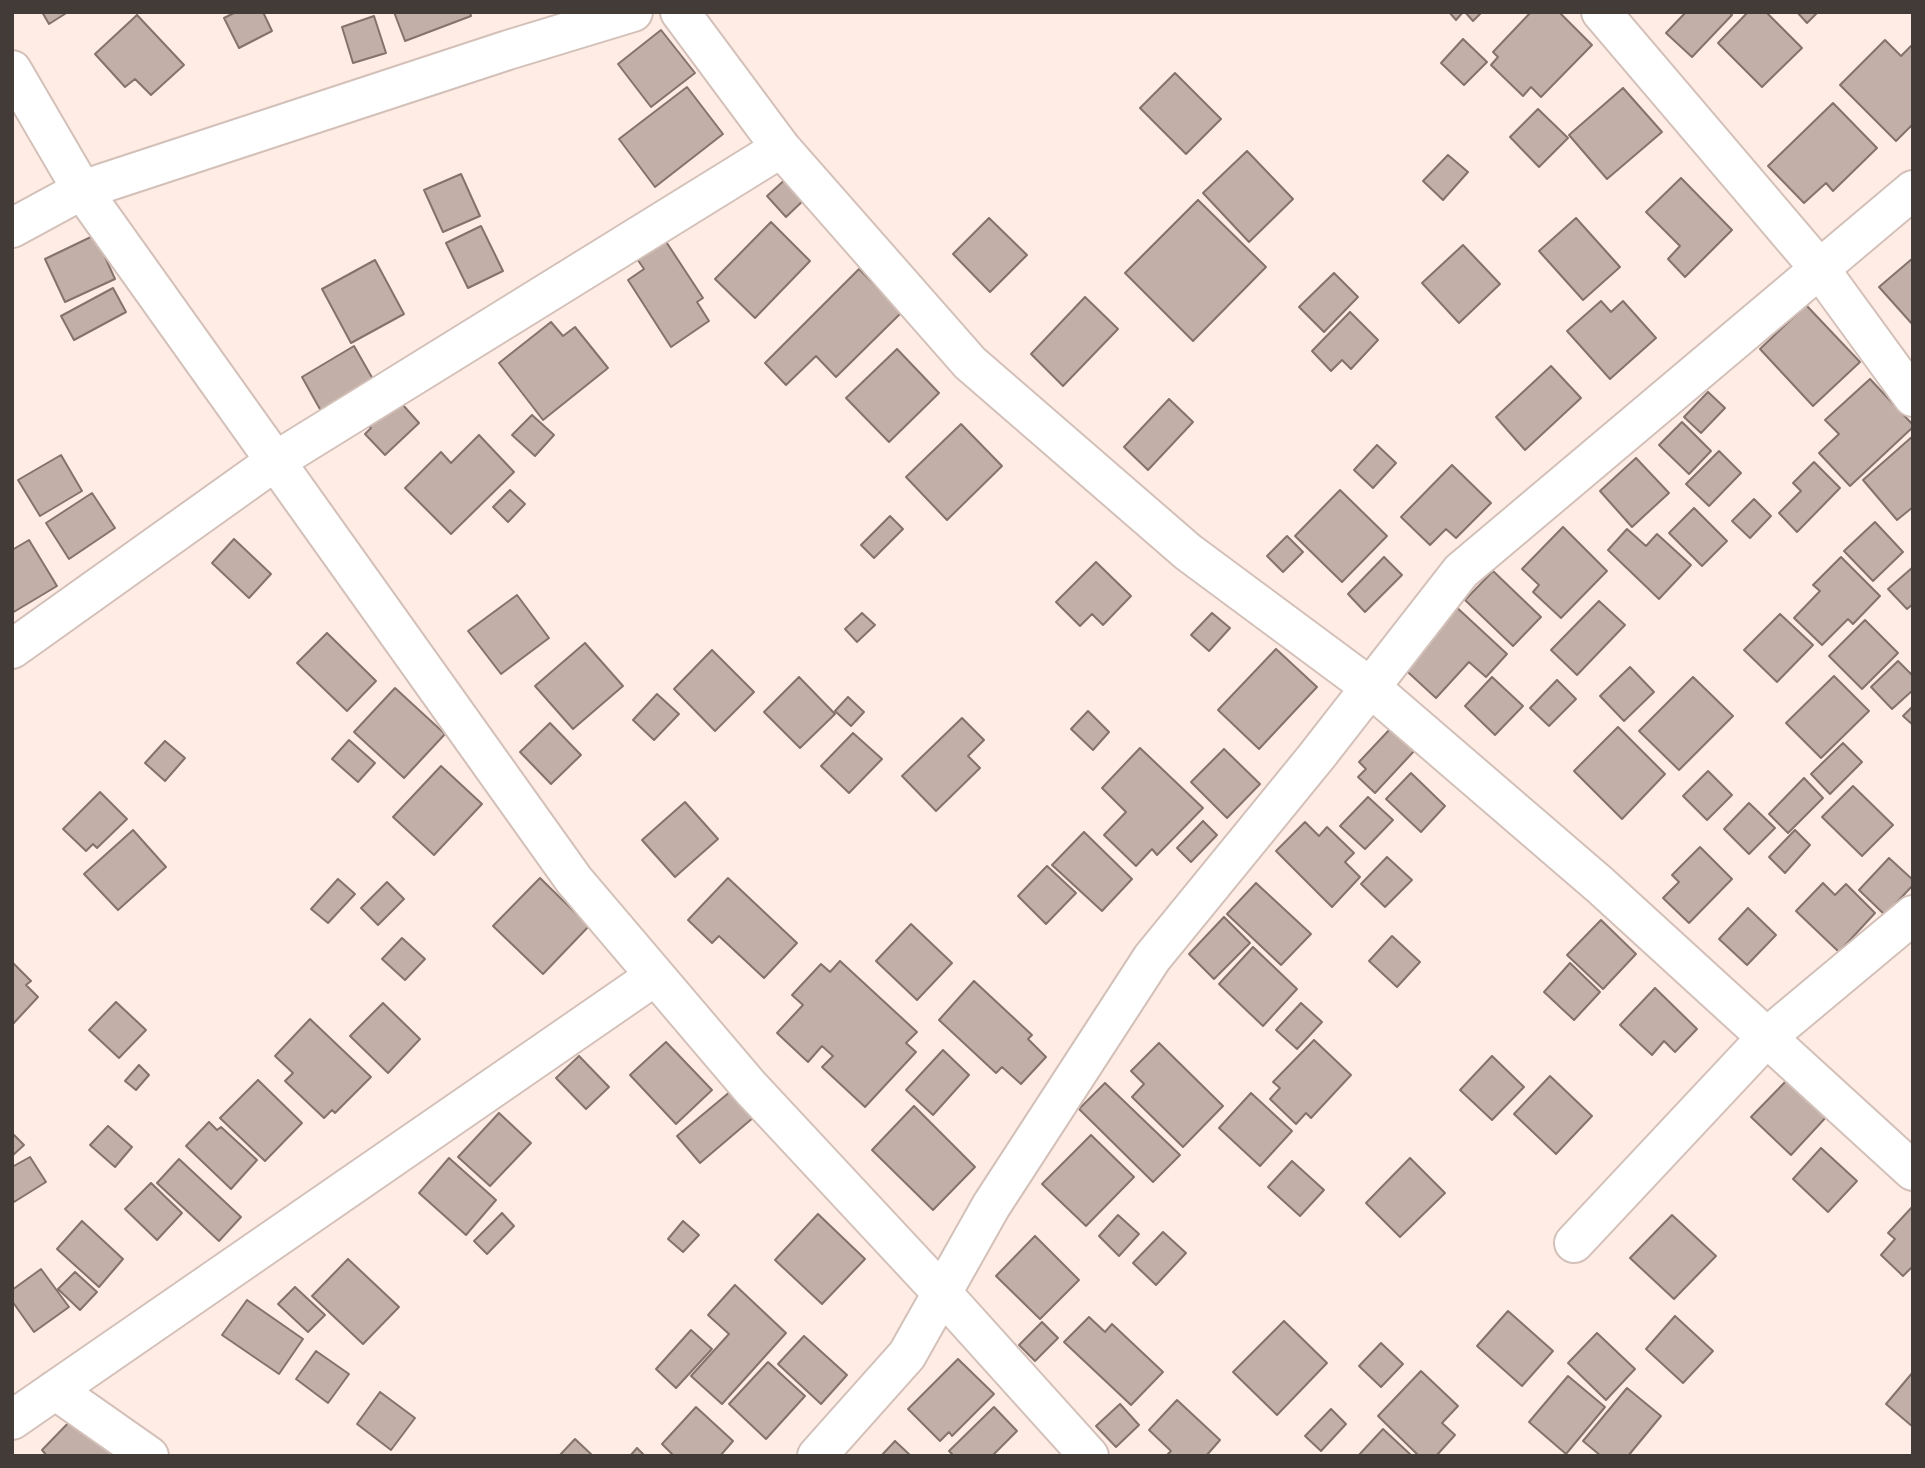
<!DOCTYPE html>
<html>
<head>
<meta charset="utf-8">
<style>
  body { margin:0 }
  #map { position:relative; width:1925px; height:1468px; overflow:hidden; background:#ffece4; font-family:Bitter,serif }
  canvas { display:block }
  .frame { position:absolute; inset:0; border:14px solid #423b38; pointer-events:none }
</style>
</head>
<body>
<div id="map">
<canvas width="1925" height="1468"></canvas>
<div class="frame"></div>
</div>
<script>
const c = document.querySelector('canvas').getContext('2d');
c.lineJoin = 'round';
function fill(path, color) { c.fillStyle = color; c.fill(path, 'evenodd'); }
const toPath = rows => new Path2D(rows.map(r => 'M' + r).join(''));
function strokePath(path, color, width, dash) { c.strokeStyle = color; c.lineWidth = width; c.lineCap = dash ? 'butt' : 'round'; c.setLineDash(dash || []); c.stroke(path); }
const building = toPath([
  [42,12,68,12,49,24,42,12],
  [236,12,263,12,272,31,239,48,224,18,236,12],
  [394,12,470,12,471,16,405,41,394,12],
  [1449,12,1463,12,1456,20,1449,12],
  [1465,12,1482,12,1473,21,1465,12],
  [1531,12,1559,12,1592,45,1541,97,1531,87,1523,96,1491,65,1498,57,1493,52,1531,12],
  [1686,12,1729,12,1732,15,1692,57,1666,33,1686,12],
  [1748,12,1766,12,1802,48,1762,87,1718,43,1748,12],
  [1797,12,1818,12,1807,23,1797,12],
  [137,15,184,65,151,95,135,79,125,87,95,54,137,15],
  [374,16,386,53,353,63,342,27,374,16],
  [661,30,695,73,651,107,618,64,661,30],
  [1463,39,1487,62,1464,85,1441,63,1463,39],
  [1885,40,1901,56,1913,44,1913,124,1896,141,1840,85,1885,40],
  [1175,73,1221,119,1186,154,1140,108,1175,73],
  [687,87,723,134,655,187,619,139,687,87],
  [1623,88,1662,132,1607,179,1569,135,1623,88],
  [1833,103,1877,148,1833,191,1826,183,1804,203,1768,166,1833,103],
  [1538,109,1568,138,1539,167,1510,137,1538,109],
  [1247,151,1293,199,1249,242,1203,193,1247,151],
  [1448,155,1468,172,1443,200,1423,181,1448,155],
  [461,174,480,216,443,232,424,190,461,174],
  [789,176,808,196,786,217,767,196,789,176],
  [1681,178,1732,230,1685,277,1668,259,1680,246,1646,212,1681,178],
  [1198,200,1266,267,1193,341,1125,273,1198,200],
  [989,218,1027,255,990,292,953,254,989,218],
  [1576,218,1620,267,1583,300,1539,251,1576,218],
  [771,222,810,261,755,318,715,279,771,222],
  [481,226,503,271,468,288,446,243,481,226],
  [661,234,703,298,697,302,709,321,671,347,628,280,644,269,633,253,661,234],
  [95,235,115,279,65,302,45,259,95,235],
  [1463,245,1500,284,1459,323,1422,283,1463,245],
  [1913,258,1913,325,1879,287,1913,258],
  [375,260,404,314,351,343,322,289,375,260],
  [859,269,902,312,836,377,816,356,786,385,765,363,859,269],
  [1334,273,1358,297,1324,332,1299,307,1334,273],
  [113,288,126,312,74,340,61,316,113,288],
  [1085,297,1118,329,1063,386,1031,354,1085,297],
  [1601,301,1611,312,1623,301,1656,338,1610,379,1567,331,1601,301],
  [1806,305,1860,362,1813,406,1760,349,1806,305],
  [1350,312,1378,340,1351,369,1342,360,1331,371,1312,351,1350,312],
  [551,322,563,336,575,327,608,368,543,420,499,363,551,322],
  [354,346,374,381,321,411,302,377,354,346],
  [897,349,939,393,889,442,846,398,897,349],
  [1551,366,1581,398,1525,450,1496,417,1551,366],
  [1870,379,1913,425,1913,427,1850,486,1819,453,1839,434,1825,420,1870,379],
  [1708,392,1725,408,1701,433,1684,417,1708,392],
  [394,395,419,423,385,455,365,434,371,428,366,423,394,395],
  [1169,399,1193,422,1148,470,1124,447,1169,399],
  [532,415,554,435,535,456,512,435,532,415],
  [1682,422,1711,451,1689,474,1659,445,1682,422],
  [961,424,1002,466,947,520,906,477,961,424],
  [479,435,514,472,451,534,405,488,441,452,451,463,479,435],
  [1913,436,1913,507,1897,520,1863,480,1913,436],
  [1377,445,1396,463,1373,488,1354,470,1377,445],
  [1719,451,1741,473,1709,506,1686,484,1719,451],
  [61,455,82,491,40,516,18,480,61,455],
  [1636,458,1669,493,1632,527,1600,491,1636,458],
  [1814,462,1840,488,1797,532,1779,513,1801,491,1793,483,1814,462],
  [1452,465,1491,503,1456,538,1446,529,1430,545,1401,517,1452,465],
  [510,490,525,504,508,522,493,507,510,490],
  [1340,490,1387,536,1342,582,1295,536,1340,490],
  [92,493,115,528,69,559,46,523,92,493],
  [1754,499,1771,516,1750,538,1732,521,1754,499],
  [1694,508,1727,541,1702,566,1669,533,1694,508],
  [890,516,903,529,874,558,861,545,890,516],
  [1875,522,1903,552,1873,581,1844,551,1875,522],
  [1563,527,1607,571,1561,618,1533,592,1539,585,1522,569,1563,527],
  [1627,529,1646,546,1657,534,1691,565,1659,599,1608,550,1627,529],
  [1287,536,1303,552,1283,572,1267,556,1287,536],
  [234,539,271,574,249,598,212,563,234,539],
  [29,540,57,586,12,613,12,550,29,540],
  [1384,557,1402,575,1365,612,1348,594,1384,557],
  [1841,557,1880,596,1853,624,1848,619,1822,645,1794,618,1820,591,1813,585,1841,557],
  [1096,562,1131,596,1103,625,1092,614,1080,626,1056,602,1096,562],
  [1913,567,1913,604,1907,609,1888,589,1913,567],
  [1493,571,1541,617,1513,646,1465,600,1493,571],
  [517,595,549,638,501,674,468,631,517,595],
  [1599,601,1625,625,1577,675,1551,650,1599,601],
  [1453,604,1507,654,1486,677,1469,662,1436,698,1398,663,1453,604],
  [862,613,875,625,857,642,845,629,862,613],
  [1212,613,1230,628,1209,651,1191,635,1212,613],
  [1780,614,1813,645,1777,682,1744,650,1780,614],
  [1865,620,1898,653,1862,689,1829,656,1865,620],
  [327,633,376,681,347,711,297,663,327,633],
  [585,643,623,686,573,729,535,686,585,643],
  [1276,649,1317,687,1259,749,1218,710,1276,649],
  [712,650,754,692,715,731,674,689,712,650],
  [1898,661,1913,676,1913,690,1892,709,1871,687,1898,661],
  [1630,667,1654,692,1624,721,1600,696,1630,667],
  [1834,676,1869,711,1821,758,1786,723,1834,676],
  [799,677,835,714,800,748,764,712,799,677],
  [1492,677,1523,706,1495,735,1465,706,1492,677],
  [1693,677,1733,716,1679,770,1639,731,1693,677],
  [1557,680,1576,699,1549,726,1530,708,1557,680],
  [395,688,445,734,404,778,354,732,395,688],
  [657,694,679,714,654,740,633,720,657,694],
  [848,697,864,712,851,726,835,711,848,697],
  [1913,706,1913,725,1903,716,1913,706],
  [1088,711,1109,732,1093,750,1071,729,1088,711],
  [962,718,984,740,968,756,980,768,936,811,902,776,962,718],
  [550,723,581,755,551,784,520,752,550,723],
  [1618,727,1665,774,1622,819,1574,771,1618,727],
  [1391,728,1415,750,1375,793,1358,777,1366,769,1359,762,1391,728],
  [853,733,882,759,849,793,821,766,853,733],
  [349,740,375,763,358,782,332,759,349,740],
  [165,741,185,758,165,781,145,763,165,741],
  [1843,743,1862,762,1830,794,1811,774,1843,743],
  [1140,748,1203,808,1157,855,1152,849,1136,866,1104,835,1126,812,1102,788,1140,748],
  [1224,749,1260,784,1227,818,1191,782,1224,749],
  [441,766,482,804,434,855,393,817,441,766],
  [1708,771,1732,795,1707,820,1683,796,1708,771],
  [1411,773,1445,806,1421,832,1386,799,1411,773],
  [1804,778,1823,798,1788,833,1769,814,1804,778],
  [1853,786,1893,825,1862,856,1822,817,1853,786],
  [100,792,127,819,97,848,93,844,86,851,63,829,100,792],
  [1368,797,1393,820,1365,849,1340,826,1368,797],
  [685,802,718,839,675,877,642,840,685,802],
  [1749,803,1775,828,1749,854,1724,829,1749,803],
  [1203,821,1217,835,1191,862,1177,848,1203,821],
  [1305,822,1319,836,1327,827,1354,853,1345,862,1360,877,1332,907,1276,851,1305,822],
  [133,830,166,867,118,910,84,874,133,830],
  [1795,830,1810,845,1785,873,1769,857,1795,830],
  [1084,832,1132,879,1102,911,1052,865,1084,832],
  [1700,847,1732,879,1689,923,1663,898,1679,882,1672,875,1700,847],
  [1387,857,1412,880,1385,907,1361,884,1387,857],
  [1889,858,1913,880,1913,885,1885,915,1859,890,1889,858],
  [1047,866,1076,893,1046,924,1018,896,1047,866],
  [540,878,589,926,543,974,493,926,540,878],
  [728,878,797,943,764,978,719,936,712,943,688,920,728,878],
  [338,879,355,894,328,923,311,909,338,879],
  [387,882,404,899,378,925,361,908,387,882],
  [1256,883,1311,934,1281,965,1227,914,1256,883],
  [1823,883,1835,895,1846,884,1875,913,1839,952,1796,911,1823,883],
  [1748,908,1776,935,1747,965,1719,939,1748,908],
  [1224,917,1250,943,1214,979,1189,954,1224,917],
  [1601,920,1636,954,1603,989,1567,955,1601,920],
  [911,924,952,963,917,1000,876,961,911,924],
  [1392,936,1420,962,1397,987,1369,961,1392,936],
  [402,938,425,959,405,980,382,959,402,938],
  [1253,947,1297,989,1263,1026,1219,984,1253,947],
  [840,961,917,1032,906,1043,916,1052,865,1107,822,1067,833,1056,822,1046,808,1062,777,1033,803,1005,792,995,821,964,830,972,840,961],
  [12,962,31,981,26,985,38,997,12,1025,12,962],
  [1570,963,1600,992,1574,1020,1544,992,1570,963],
  [974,981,1032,1035,1028,1039,1046,1057,1021,1084,1002,1067,996,1073,939,1020,974,981],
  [1655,988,1697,1029,1675,1052,1664,1041,1652,1055,1620,1025,1655,988],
  [116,1002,146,1030,119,1058,89,1030,116,1002],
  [383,1003,420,1039,388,1073,350,1036,383,1003],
  [1301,1003,1322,1022,1297,1049,1276,1030,1301,1003],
  [310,1019,371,1077,335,1113,332,1110,324,1118,285,1081,293,1073,275,1056,310,1019],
  [1314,1040,1351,1075,1311,1118,1306,1113,1296,1124,1270,1099,1280,1088,1273,1082,1314,1040],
  [666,1042,712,1090,676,1124,630,1075,666,1042],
  [1159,1043,1223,1106,1183,1147,1132,1097,1144,1084,1131,1071,1159,1043],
  [943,1050,969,1075,933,1115,906,1090,943,1050],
  [579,1056,609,1087,586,1109,556,1078,579,1056],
  [1492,1056,1524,1087,1492,1120,1460,1090,1492,1056],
  [139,1065,149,1075,136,1090,125,1081,139,1065],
  [1550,1076,1592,1116,1556,1154,1514,1114,1550,1076],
  [1789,1078,1828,1115,1791,1155,1751,1117,1789,1078],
  [258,1080,302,1123,265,1161,220,1118,258,1080],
  [1105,1083,1180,1155,1153,1182,1079,1109,1105,1083],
  [731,1091,754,1117,700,1163,677,1136,731,1091],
  [1251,1093,1292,1131,1260,1166,1219,1128,1251,1093],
  [914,1106,975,1167,933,1210,872,1150,914,1106],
  [499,1113,531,1143,490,1186,458,1157,499,1113],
  [209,1122,217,1130,221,1127,257,1160,231,1189,186,1146,209,1122],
  [108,1126,132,1147,115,1167,90,1145,108,1126],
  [12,1133,24,1145,12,1156,12,1133],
  [1091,1135,1134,1177,1086,1226,1042,1184,1091,1135],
  [1821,1148,1857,1181,1828,1212,1793,1179,1821,1148],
  [30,1157,46,1182,14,1202,12,1198,12,1167,30,1157],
  [449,1158,496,1200,466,1235,419,1193,449,1158],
  [1410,1158,1445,1193,1400,1237,1366,1203,1410,1158],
  [179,1159,241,1217,219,1241,157,1183,179,1159],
  [1292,1161,1324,1190,1300,1216,1268,1187,1292,1161],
  [151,1183,182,1213,157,1240,125,1209,151,1183],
  [1913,1206,1913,1266,1903,1276,1881,1255,1895,1239,1888,1233,1913,1206],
  [502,1213,514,1226,487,1254,474,1241,502,1213],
  [818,1214,865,1259,822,1304,775,1260,818,1214],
  [1118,1215,1139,1234,1119,1256,1099,1236,1118,1215],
  [1672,1215,1716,1256,1674,1299,1630,1258,1672,1215],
  [82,1221,123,1259,99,1287,57,1249,82,1221],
  [683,1221,699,1235,683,1252,668,1239,683,1221],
  [1163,1232,1186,1253,1156,1285,1133,1263,1163,1232],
  [1035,1236,1079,1280,1040,1319,996,1276,1035,1236],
  [348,1259,399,1307,363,1344,312,1296,348,1259],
  [41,1269,69,1307,34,1332,12,1301,12,1290,41,1269],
  [75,1272,97,1292,80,1310,58,1289,75,1272],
  [735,1285,786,1333,722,1404,691,1376,729,1334,708,1315,735,1285],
  [295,1287,325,1315,308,1332,278,1304,295,1287],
  [247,1300,303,1339,279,1374,222,1335,247,1300],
  [1508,1311,1553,1351,1522,1386,1477,1346,1508,1311],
  [1675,1316,1713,1351,1683,1383,1646,1349,1675,1316],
  [1089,1317,1105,1332,1112,1324,1163,1372,1131,1405,1064,1342,1089,1317],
  [1284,1321,1327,1363,1277,1415,1233,1372,1284,1321],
  [1042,1322,1058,1338,1035,1361,1019,1345,1042,1322],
  [691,1330,712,1349,676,1388,656,1369,691,1330],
  [1597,1333,1635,1369,1606,1400,1568,1363,1597,1333],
  [804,1336,847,1375,821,1404,778,1364,804,1336],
  [1381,1343,1403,1364,1381,1387,1359,1366,1381,1343],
  [316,1351,349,1374,328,1403,296,1379,316,1351],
  [958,1359,994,1394,952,1436,949,1432,940,1441,908,1409,958,1359],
  [768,1362,805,1396,766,1439,729,1404,768,1362],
  [1421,1371,1458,1406,1442,1423,1455,1435,1436,1456,1419,1456,1378,1416,1421,1371],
  [1913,1372,1913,1427,1886,1404,1913,1372],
  [1568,1376,1605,1407,1566,1454,1529,1422,1568,1376],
  [1627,1388,1661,1416,1628,1456,1601,1456,1583,1441,1627,1388],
  [380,1392,415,1418,391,1450,357,1424,380,1392],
  [1177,1400,1220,1440,1206,1456,1166,1456,1171,1451,1149,1430,1177,1400],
  [1120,1404,1139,1425,1116,1447,1096,1426,1120,1404],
  [696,1407,733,1441,720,1456,674,1456,662,1444,696,1407],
  [994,1407,1017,1431,992,1456,954,1456,949,1451,994,1407],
  [1331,1409,1346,1424,1321,1451,1305,1436,1331,1409],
  [75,1416,117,1456,47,1456,42,1450,75,1416],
  [1383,1429,1412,1456,1358,1456,1383,1429],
  [575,1439,593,1456,559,1456,575,1439],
  [895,1441,911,1456,881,1456,895,1441],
  [637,1448,645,1456,630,1456,637,1448]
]);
const minor = toPath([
  [680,12,781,148,970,363,1188,552,1370,687,1600,885,1913,1171],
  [1601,12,1819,268,1913,397],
  [12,70,82,190,574,880,750,1087,942,1293,1089,1456],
  [12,228,82,190,508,50,633,12],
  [12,649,274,462,781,148],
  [1574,1243,1767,1037,1913,915],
  [55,1390,149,1456],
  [12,1420,655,976],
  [817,1456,907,1355,991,1206,1152,958,1316,757,1461,571,1913,190]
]);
fill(building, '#c1afa8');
strokePath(building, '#84736c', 2);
strokePath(minor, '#d3c0b9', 42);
strokePath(minor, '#fff', 38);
</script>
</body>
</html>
